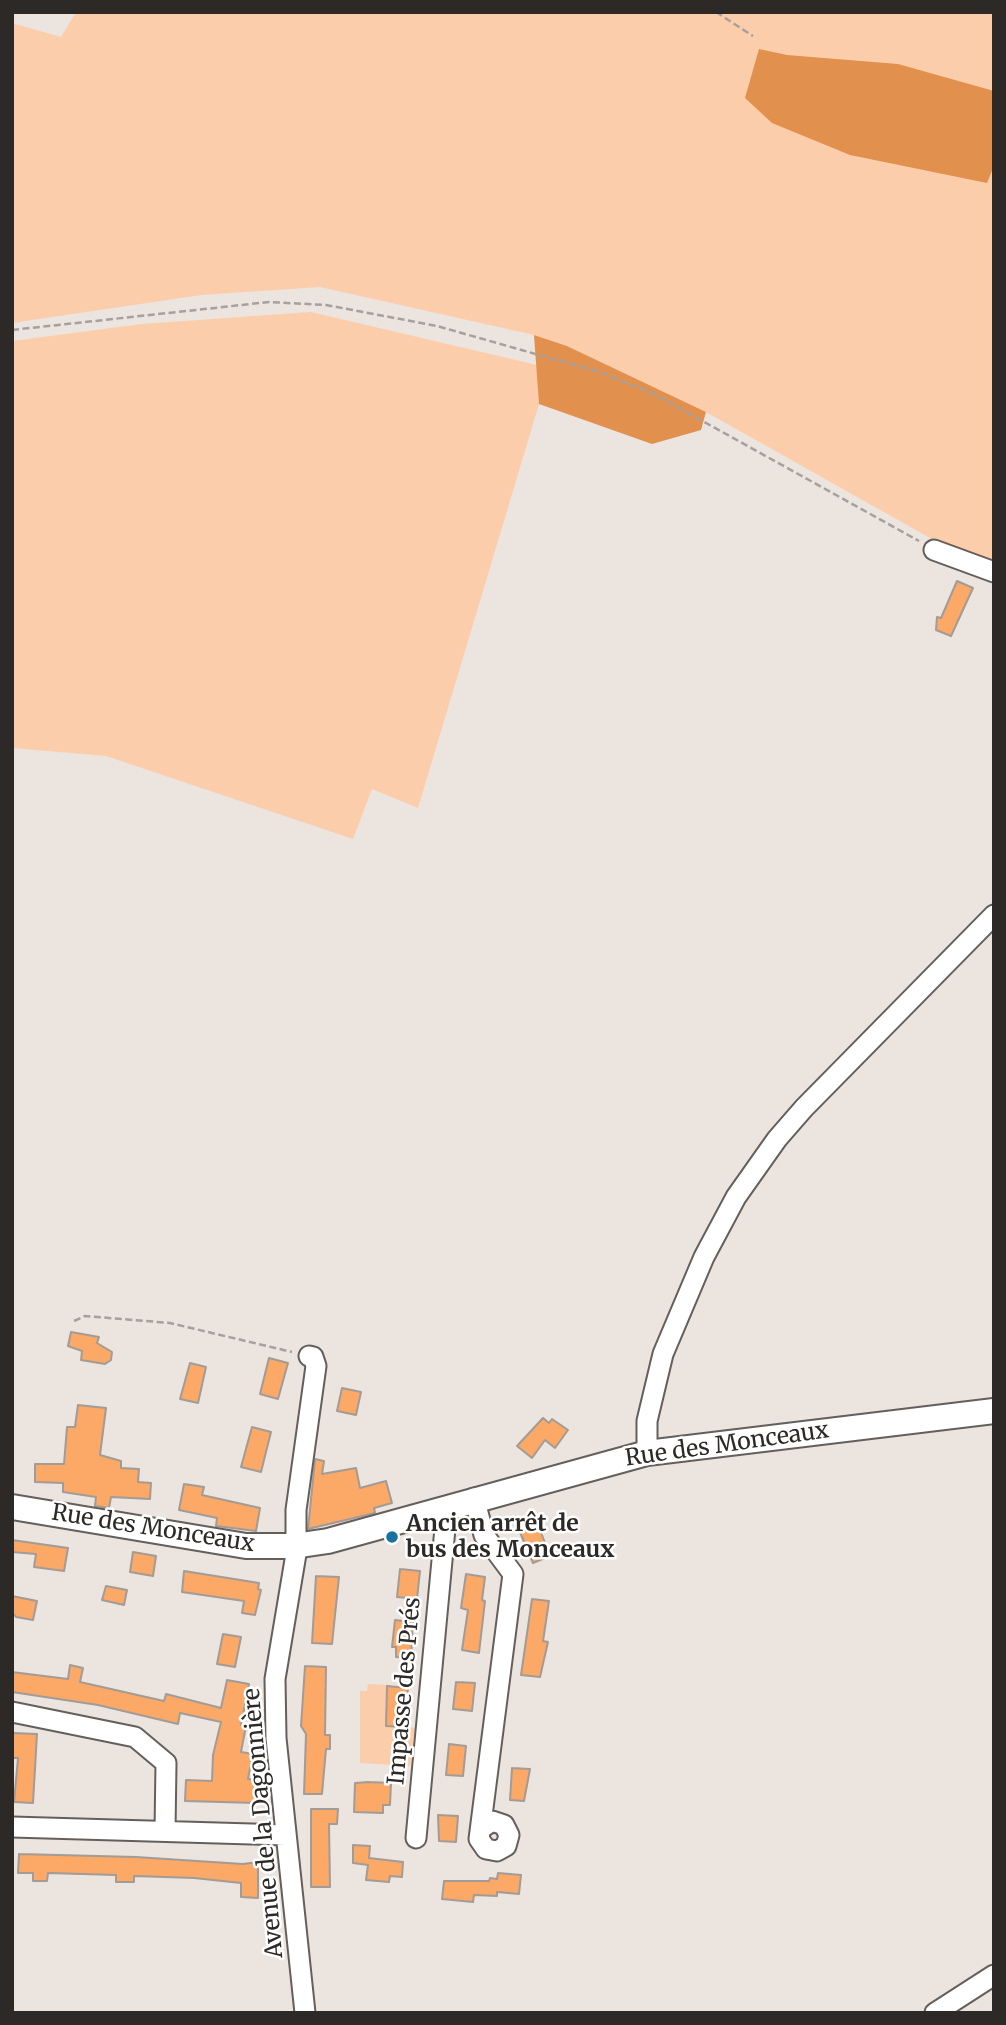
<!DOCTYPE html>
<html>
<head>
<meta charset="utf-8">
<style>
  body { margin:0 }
  #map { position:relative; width:1006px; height:2025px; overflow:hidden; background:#ebe4df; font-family:Merriweather,serif }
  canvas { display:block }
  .frame { position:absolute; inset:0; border:14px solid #2c2927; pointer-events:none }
</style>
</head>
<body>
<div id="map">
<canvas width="1006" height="2025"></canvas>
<div class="frame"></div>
</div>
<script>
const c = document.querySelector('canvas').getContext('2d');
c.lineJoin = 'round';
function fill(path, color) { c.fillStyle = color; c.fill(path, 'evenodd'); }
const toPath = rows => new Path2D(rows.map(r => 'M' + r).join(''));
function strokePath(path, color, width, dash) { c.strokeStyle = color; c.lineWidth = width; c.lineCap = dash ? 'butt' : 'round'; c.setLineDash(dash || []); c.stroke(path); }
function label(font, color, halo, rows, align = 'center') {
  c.font = font + ' Merriweather,serif'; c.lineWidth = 5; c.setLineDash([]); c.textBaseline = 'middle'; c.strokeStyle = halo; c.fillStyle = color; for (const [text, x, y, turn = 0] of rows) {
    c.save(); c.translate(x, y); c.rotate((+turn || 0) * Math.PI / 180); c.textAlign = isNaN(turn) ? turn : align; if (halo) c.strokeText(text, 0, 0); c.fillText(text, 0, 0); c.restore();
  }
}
const green = toPath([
  [76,12,994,12,994,566,946,547,706,412,567,346,534,335,320,287,201,295,12,323,12,23,61,37],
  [311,312,537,365,539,404,418,808,372,789,353,839,106,756,12,748,12,341,142,324],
  [368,1684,389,1685,386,1726,415,1728,410,1766,360,1763,360,1691,367,1691]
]);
const forest = toPath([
  [759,49,787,55,898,64,994,91,994,166,987,183,850,155,772,123,745,98],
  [534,335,567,346,706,412,701,430,652,444,539,404]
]);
const building = toPath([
  [957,581,973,588,951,636,936,630,937,617,941,618,957,581],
  [71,1332,99,1337,97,1343,112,1352,111,1360,105,1364,81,1360,82,1351,68,1346,71,1332],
  [269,1358,288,1363,278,1399,260,1394,269,1358],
  [190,1363,206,1367,198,1403,180,1399,190,1363],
  [342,1388,361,1392,356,1415,337,1411,342,1388],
  [78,1405,106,1408,100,1455,121,1461,121,1468,139,1469,138,1482,151,1483,150,1499,111,1497,109,1508,95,1506,96,1497,63,1492,63,1483,35,1482,35,1464,64,1464,67,1427,75,1427,78,1405],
  [543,1418,549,1423,552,1419,568,1430,555,1448,545,1440,532,1458,517,1446,543,1418],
  [252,1427,271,1432,261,1472,241,1467,252,1427],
  [315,1459,324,1461,322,1474,356,1468,360,1488,386,1481,392,1503,374,1508,375,1513,308,1529,315,1459],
  [184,1484,204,1487,202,1495,260,1508,256,1531,216,1526,217,1518,179,1510,184,1484],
  [538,1525,547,1548,543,1550,545,1558,533,1563,519,1530,538,1525],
  [12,1540,68,1548,64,1571,34,1567,36,1554,12,1552,12,1540],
  [133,1552,156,1556,153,1576,130,1572,133,1552],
  [400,1569,420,1571,417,1599,397,1597,400,1569],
  [184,1571,259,1583,258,1589,261,1590,255,1615,242,1613,244,1601,182,1592,184,1571],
  [466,1574,485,1577,482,1600,485,1601,479,1653,462,1650,468,1610,461,1608,466,1574],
  [316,1576,339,1577,332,1644,312,1643,316,1576],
  [106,1586,127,1590,124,1605,102,1600,106,1586],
  [12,1596,37,1601,33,1620,16,1617,12,1612,12,1596],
  [532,1599,549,1601,543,1641,548,1642,540,1677,521,1675,532,1599],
  [395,1620,413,1622,411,1658,396,1657,396,1647,392,1647,395,1620],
  [223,1634,241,1637,235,1667,217,1664,223,1634],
  [70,1665,83,1668,80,1682,164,1701,166,1694,221,1708,227,1680,249,1684,241,1725,246,1726,241,1752,253,1754,248,1779,257,1780,256,1803,185,1801,186,1780,212,1781,213,1755,221,1722,180,1713,178,1724,98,1705,12,1692,12,1672,68,1679,70,1665],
  [305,1666,326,1667,325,1735,330,1735,330,1749,326,1749,322,1794,304,1794,306,1734,301,1726,305,1666],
  [456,1682,475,1683,472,1711,453,1709,456,1682],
  [387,1686,408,1688,404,1727,386,1726,387,1686],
  [13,1733,37,1734,33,1803,14,1802,18,1758,12,1758,13,1733],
  [449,1744,466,1746,463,1776,446,1775,449,1744],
  [512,1768,530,1769,524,1801,510,1800,512,1768],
  [369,1782,391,1783,390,1805,383,1805,383,1813,354,1812,355,1783,369,1782],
  [311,1809,338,1809,337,1824,329,1824,330,1887,311,1887,311,1809],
  [438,1815,458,1816,456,1842,439,1841,438,1815],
  [353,1845,370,1846,369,1858,403,1862,402,1877,390,1876,389,1882,366,1880,368,1865,353,1863,353,1845],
  [19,1854,136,1857,243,1864,258,1862,258,1898,241,1897,241,1883,194,1878,134,1876,134,1882,116,1882,116,1875,48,1873,47,1881,33,1881,33,1873,18,1873,19,1854],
  [498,1873,521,1875,519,1894,497,1892,497,1896,474,1895,473,1902,442,1899,444,1881,489,1881,490,1878,497,1879,498,1873]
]);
const path = toPath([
  [716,12,753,36],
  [12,330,269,302,326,305,437,326,599,372,652,393,919,541],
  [74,1321,85,1316,170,1323,292,1352]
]);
const minor = toPath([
  [934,550,994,572],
  [647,1453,647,1421,663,1354,704,1257,736,1197,777,1139,804,1108,994,915],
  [474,1498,484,1535,513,1574,479,1839,486,1849,497,1851,506,1846,509,1835,504,1825,492,1821,482,1828],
  [12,1712,135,1737,166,1763,165,1831],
  [12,1827,286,1835],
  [416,1838,447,1507],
  [305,2013,276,1738,275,1679,296,1554,296,1510,316,1366,313,1357,309,1356],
  [935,2013,994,1975]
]);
const major = toPath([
  [12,1507,246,1546,294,1546,328,1541,647,1453,994,1411]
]);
const markers = [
  [392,1537,7,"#1772a0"]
];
const streetNames = [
  ["Rue des Monceaux",727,1445,-8],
  ["Rue des Monceaux",153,1529,9],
  ["Impasse des Prés",405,1691,-85],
  ["Avenue de la Dagonnière",264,1823,-95]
];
const poiNames = [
  ["Ancien arrêt de",406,1524],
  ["bus des Monceaux",406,1550]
];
fill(green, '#fccdaa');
fill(forest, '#e2904e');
fill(building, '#fca866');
strokePath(building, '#a29b96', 2);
strokePath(minor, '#655f5b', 23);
strokePath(major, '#655f5b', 28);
strokePath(path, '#a6a19d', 2.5, [7, 3.5]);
strokePath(minor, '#fff', 19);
strokePath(major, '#fff', 24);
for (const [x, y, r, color] of markers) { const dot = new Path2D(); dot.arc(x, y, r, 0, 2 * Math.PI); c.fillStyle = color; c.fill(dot); strokePath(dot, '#fff', 2.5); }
label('23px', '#2c2927', '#fff', streetNames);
label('bold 23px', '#2c2927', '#fff', poiNames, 'left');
</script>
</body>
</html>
